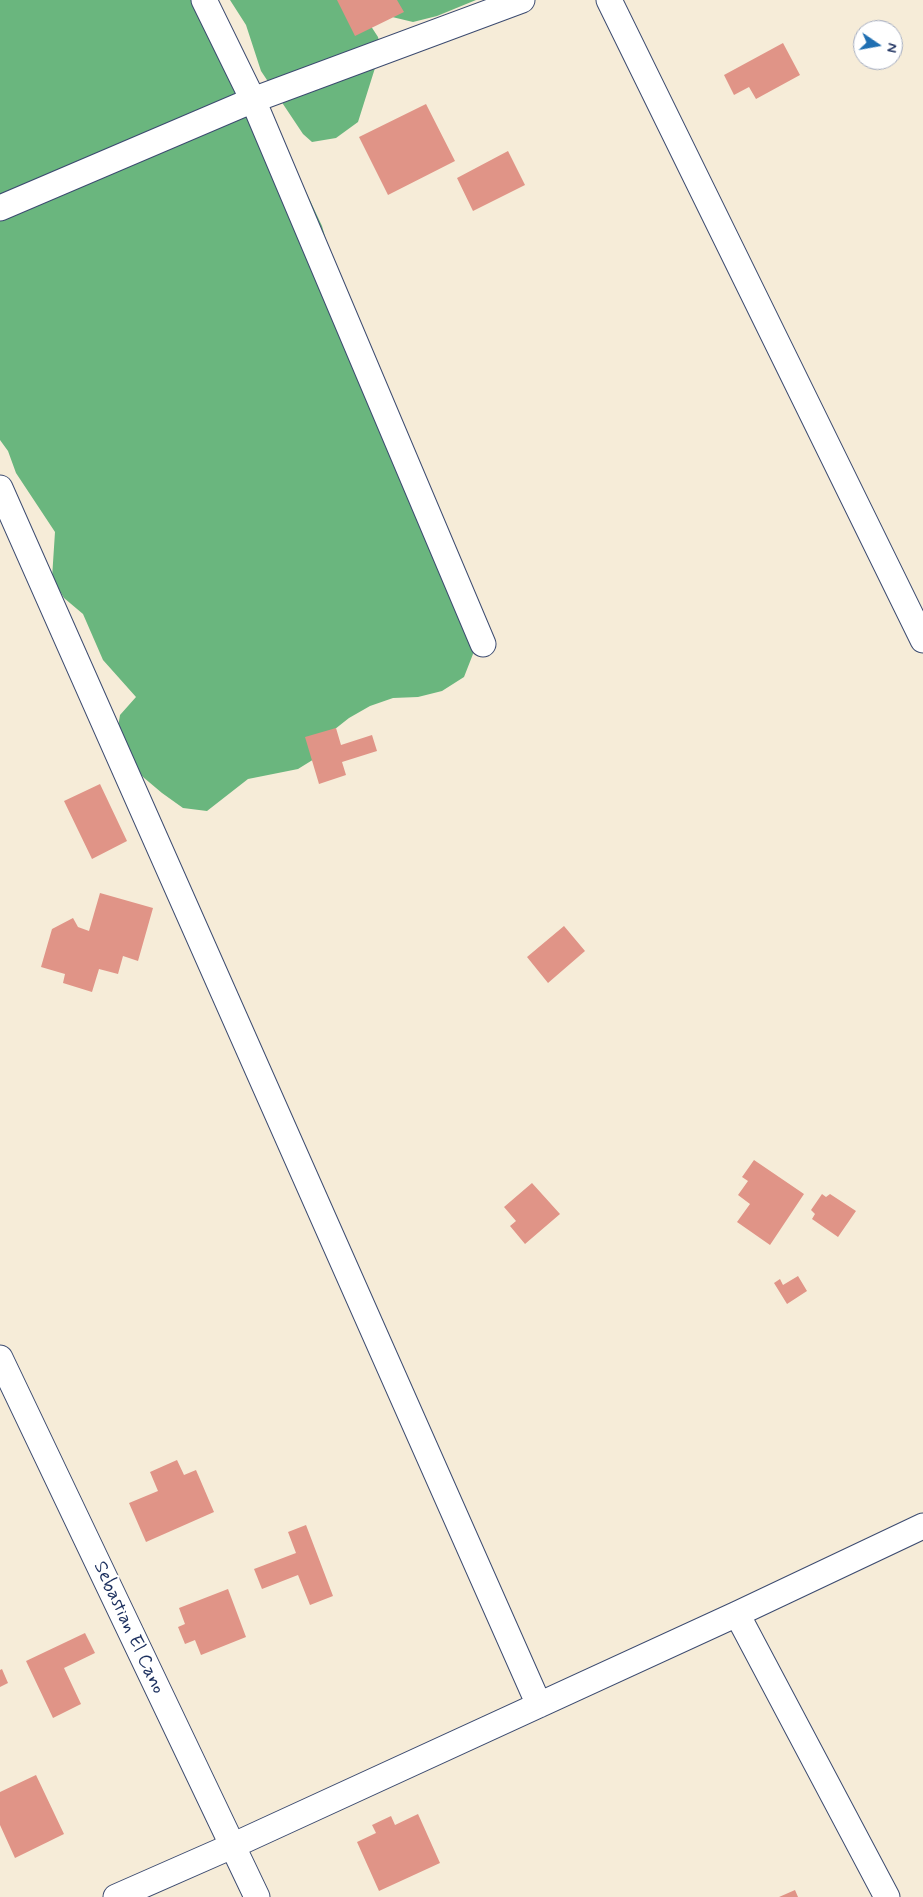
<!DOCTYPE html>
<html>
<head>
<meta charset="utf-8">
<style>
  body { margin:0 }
  #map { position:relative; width:923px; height:1897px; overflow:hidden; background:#f6ecd8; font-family:Mynerve,sans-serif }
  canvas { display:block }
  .north { position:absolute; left:853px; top:20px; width:50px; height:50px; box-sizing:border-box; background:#fff; border:1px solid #a4acbf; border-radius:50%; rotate:102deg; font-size:14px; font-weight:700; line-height:20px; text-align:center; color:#1b2f5e }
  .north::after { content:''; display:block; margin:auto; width:18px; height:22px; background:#1f6fb2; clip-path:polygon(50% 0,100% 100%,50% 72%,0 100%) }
</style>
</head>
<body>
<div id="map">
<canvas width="923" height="1897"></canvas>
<div class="north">N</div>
</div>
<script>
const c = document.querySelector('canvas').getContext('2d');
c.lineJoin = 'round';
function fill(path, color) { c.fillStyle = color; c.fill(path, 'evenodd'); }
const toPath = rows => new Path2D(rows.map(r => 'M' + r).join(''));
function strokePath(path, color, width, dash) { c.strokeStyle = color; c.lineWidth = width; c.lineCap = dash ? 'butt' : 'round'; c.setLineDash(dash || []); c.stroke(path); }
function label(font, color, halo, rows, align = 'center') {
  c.font = font + ' Mynerve,sans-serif'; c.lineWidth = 4.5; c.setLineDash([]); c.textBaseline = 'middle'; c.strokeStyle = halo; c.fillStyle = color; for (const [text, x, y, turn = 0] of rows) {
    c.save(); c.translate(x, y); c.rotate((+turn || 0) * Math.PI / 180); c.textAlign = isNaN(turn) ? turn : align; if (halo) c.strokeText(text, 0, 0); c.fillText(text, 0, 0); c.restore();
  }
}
const forest = toPath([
  [0,0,198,0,287,158,300,179,322,226,350,323,472,630,473,654,464,677,442,691,418,697,393,698,370,706,349,718,330,733,319,756,298,769,248,779,207,811,183,808,162,793,143,777,128,759,116,739,120,715,136,697,103,660,83,614,64,598,52,578,55,532,16,473,8,451,0,440],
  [230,0,354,0,378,37,381,49,358,122,336,138,312,142,303,134,261,71,246,25],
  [381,0,476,0,437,16,413,22,388,16]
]);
const building = toPath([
  [337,0,397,0,404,12,355,36],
  [783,43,800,75,756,99,749,87,734,95,724,75],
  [426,104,455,161,388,195,359,137],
  [508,151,525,185,473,211,457,178],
  [336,728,341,745,372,735,377,751,342,762,346,775,319,784,305,737],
  [100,784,127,841,92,859,64,801],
  [100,893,153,908,138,961,123,956,118,974,99,969,92,992,63,983,65,974,41,967,52,929,73,918,78,927,89,931],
  [564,926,585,951,548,983,527,957],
  [754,1160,804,1194,770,1245,737,1222,750,1204,738,1195,748,1181,742,1177],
  [532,1183,560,1214,525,1244,510,1226,516,1221,504,1207],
  [822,1194,826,1197,830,1194,856,1211,838,1237,812,1219,815,1214,811,1210],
  [798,1276,807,1291,787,1304,774,1283,780,1279,783,1285],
  [177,1460,184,1475,196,1470,214,1512,146,1542,129,1503,158,1491,150,1472],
  [306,1525,333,1596,310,1605,298,1575,262,1589,254,1569,296,1553,288,1532],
  [228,1589,246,1637,201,1655,195,1640,185,1644,178,1627,185,1624,179,1608],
  [85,1633,95,1653,64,1668,81,1704,53,1718,26,1661],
  [2,1669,8,1683,0,1687,0,1670],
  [36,1775,64,1834,15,1858,0,1825,0,1792],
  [418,1814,440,1863,379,1891,357,1842,376,1833,372,1825,391,1816,395,1825],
  [795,1890,798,1897,779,1897]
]);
const minor = toPath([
  [204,0,253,100,483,644],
  [609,0,923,640],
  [0,208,253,100,522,0],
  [0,488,539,1705],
  [0,1358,257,1897],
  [737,1614,887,1897],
  [116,1897,232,1846,737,1614,923,1526]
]);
const streetNames = [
  ["Sebastian El Cano",128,1628,65]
];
fill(forest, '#6ab67e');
fill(building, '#e09487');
strokePath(minor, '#3c4b70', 27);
strokePath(minor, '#fff', 25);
label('19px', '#1b2f5e', '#fff', streetNames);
</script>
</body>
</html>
